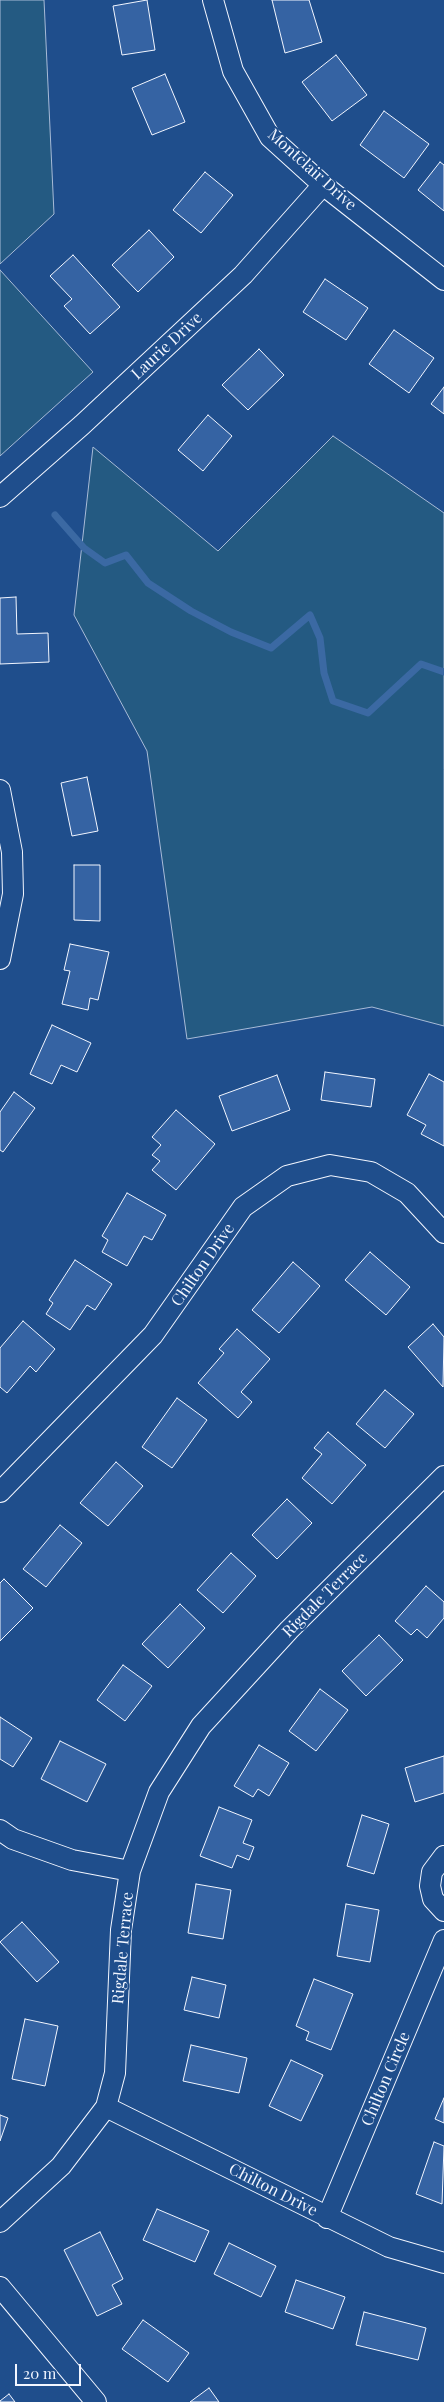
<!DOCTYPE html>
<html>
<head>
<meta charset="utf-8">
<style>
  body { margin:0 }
  #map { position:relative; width:444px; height:2402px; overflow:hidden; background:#1f4e8c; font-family:"Playfair Display",serif }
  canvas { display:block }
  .scale { position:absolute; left:15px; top:2364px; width:66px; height:22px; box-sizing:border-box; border:2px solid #f2f6ff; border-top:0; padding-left:6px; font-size:15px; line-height:18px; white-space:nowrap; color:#f2f6ff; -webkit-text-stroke:4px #1f4e8c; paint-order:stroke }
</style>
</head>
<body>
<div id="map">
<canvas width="444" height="2402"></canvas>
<div class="scale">20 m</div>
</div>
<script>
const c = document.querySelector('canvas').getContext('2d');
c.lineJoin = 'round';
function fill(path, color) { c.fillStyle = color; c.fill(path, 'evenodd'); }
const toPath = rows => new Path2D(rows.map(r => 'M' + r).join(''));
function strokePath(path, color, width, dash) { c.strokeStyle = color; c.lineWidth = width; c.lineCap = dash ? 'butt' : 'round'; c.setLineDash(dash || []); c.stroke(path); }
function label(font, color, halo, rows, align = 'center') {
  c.font = font + ' "Playfair Display",serif'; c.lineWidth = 4; c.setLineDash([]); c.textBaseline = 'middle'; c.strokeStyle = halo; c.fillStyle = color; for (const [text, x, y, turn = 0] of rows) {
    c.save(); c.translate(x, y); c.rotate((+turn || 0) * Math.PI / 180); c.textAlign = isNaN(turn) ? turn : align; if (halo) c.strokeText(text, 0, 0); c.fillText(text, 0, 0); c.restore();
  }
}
const green = toPath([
  [0,0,44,0,54,214,0,264,0,0],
  [0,270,93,372,0,456,0,270],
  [333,436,444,513,444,1026,372,1007,187,1039,147,751,74,615,93,447,218,551,333,436]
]);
const stream = toPath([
  [55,515,84,548,105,563,126,555,148,583,191,611,231,632,271,648,310,615,320,638,324,673,333,701,368,713,421,664,444,672]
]);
const building = toPath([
  [147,0,155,50,122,55,113,6,147,0],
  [272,0,309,0,322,42,285,53,272,0],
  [336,55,367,95,332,121,302,82,336,55],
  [165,74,185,122,152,135,132,88,165,74],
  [384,111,429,144,404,178,360,145,384,111],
  [440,162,444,165,444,211,418,190,440,162],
  [205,172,233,195,201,233,173,210,205,172],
  [149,230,174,257,138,292,112,265,149,230],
  [73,255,120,307,90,334,64,306,72,299,50,276,73,255],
  [325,279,368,308,346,340,303,312,325,279],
  [394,330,434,358,409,393,369,364,394,330],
  [259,349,284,375,248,410,222,385,259,349],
  [444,387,444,414,431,404,444,387],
  [208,415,232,436,203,471,178,450,208,415],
  [16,597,17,634,48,633,49,662,0,664,0,598,16,597],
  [87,777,98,831,72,836,61,783,87,777],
  [74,865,100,865,100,921,74,920,74,865],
  [70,944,109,952,98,1000,90,998,88,1010,62,1004,70,971,64,970,70,944],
  [52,1025,91,1043,77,1072,61,1065,52,1084,30,1074,52,1025],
  [325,1072,375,1079,371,1107,321,1100,325,1072],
  [429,1074,444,1082,444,1146,421,1134,426,1125,407,1115,429,1074],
  [277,1075,290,1110,232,1131,219,1096,277,1075],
  [14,1092,35,1108,3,1152,0,1150,0,1112,14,1092],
  [176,1110,215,1144,176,1190,152,1170,160,1161,152,1155,161,1145,152,1137,176,1110],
  [127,1193,166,1215,152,1240,144,1236,127,1266,102,1252,108,1240,102,1236,127,1193],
  [370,1252,410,1287,386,1315,345,1280,370,1252],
  [75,1260,112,1284,95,1310,87,1305,70,1330,46,1314,53,1303,49,1300,75,1260],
  [293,1262,320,1286,279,1333,252,1310,293,1262],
  [23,1321,55,1349,36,1372,30,1366,7,1393,0,1387,0,1348,23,1321],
  [433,1324,444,1337,443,1387,408,1347,433,1324],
  [237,1329,270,1359,241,1392,252,1402,238,1418,198,1383,224,1353,219,1349,237,1329],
  [385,1390,414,1414,385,1448,356,1424,385,1390],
  [177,1398,207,1420,172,1468,142,1447,177,1398],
  [328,1432,366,1465,332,1504,302,1478,322,1454,314,1448,328,1432],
  [116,1462,143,1486,108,1526,80,1503,116,1462],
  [287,1499,312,1523,277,1559,252,1535,287,1499],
  [60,1525,82,1543,46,1587,23,1569,60,1525],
  [231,1553,256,1576,223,1613,197,1590,231,1553],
  [4,1579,33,1608,0,1641,0,1583,4,1579],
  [426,1586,444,1602,444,1618,427,1638,417,1629,411,1635,395,1621,426,1586],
  [180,1604,205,1628,168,1668,142,1644,180,1604],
  [379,1635,403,1660,366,1696,342,1671,379,1635],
  [123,1665,152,1686,125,1721,97,1700,123,1665],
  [320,1689,348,1710,316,1751,289,1731,320,1689],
  [0,1717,32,1738,13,1767,0,1759,0,1717],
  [60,1741,106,1764,87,1802,41,1779,60,1741],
  [259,1745,289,1763,269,1796,258,1789,253,1797,234,1786,259,1745],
  [444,1756,444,1793,415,1802,405,1768,444,1756],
  [219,1807,252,1820,243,1843,254,1847,249,1860,237,1855,232,1868,200,1856,219,1807],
  [362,1815,389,1824,374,1874,347,1866,362,1815],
  [196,1884,231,1890,223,1939,188,1933,196,1884],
  [346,1904,379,1910,370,1962,337,1956,346,1904],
  [22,1922,59,1962,37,1982,0,1942,22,1922],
  [192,1977,226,1985,219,2018,184,2010,192,1977],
  [314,1979,353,1994,331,2050,306,2040,309,2032,296,2026,314,1979],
  [25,2019,58,2026,45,2086,12,2079,25,2019],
  [191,2045,247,2058,239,2093,183,2081,191,2045],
  [291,2060,323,2075,301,2121,269,2106,291,2060],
  [444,2098,444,2123,435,2119,444,2098],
  [0,2115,8,2118,0,2141,0,2115],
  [434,2142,444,2146,442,2204,416,2194,434,2142],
  [157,2209,209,2231,195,2262,143,2240,157,2209],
  [100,2232,123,2279,112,2285,122,2304,97,2316,64,2250,100,2232],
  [229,2243,276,2266,261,2297,214,2274,229,2243],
  [296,2280,345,2297,333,2329,285,2312,296,2280],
  [364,2312,426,2328,418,2360,356,2345,364,2312],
  [143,2320,189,2353,168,2382,122,2349,143,2320],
  [209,2388,219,2402,190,2402,209,2388],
  [9,2394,15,2402,0,2402,0,2401,9,2394]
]);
const minor = toPath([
  [213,0,233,71,270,137,323,185,444,280],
  [0,497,82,425,243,275,323,185],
  [0,790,12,852,13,894,0,959],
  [0,1492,153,1335,243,1207,287,1176,330,1165,371,1172,407,1193,444,1233],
  [0,1830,13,1839,72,1860,130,1871],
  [444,1856,432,1872,430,1886,433,1899,444,1911],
  [106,2107,389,2247,444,2263],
  [327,2218,444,1940],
  [0,2222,61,2166,106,2107,115,2073,121,1930,130,1871,159,1792,201,1726,289,1630,444,1476],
  [0,2287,96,2402]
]);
const streetNames = [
  ["Montclair Drive",312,170,42],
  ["Laurie Drive",167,346,-43],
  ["Chilton Drive",203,1265,-55],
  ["Rigdale Terrace",325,1595,-45],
  ["Rigdale Terrace",123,1948,-85],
  ["Chilton Circle",386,2079,-67],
  ["Chilton Drive",273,2190,27]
];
fill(green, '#245a82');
strokePath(green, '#a8bbd7', 1);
strokePath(stream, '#3b69a3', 7);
fill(building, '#3563a3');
strokePath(building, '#f2f6ff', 1);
strokePath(minor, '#f2f6ff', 22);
strokePath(minor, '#1f4e8c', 20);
label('16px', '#f2f6ff', '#1f4e8c', streetNames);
</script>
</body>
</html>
